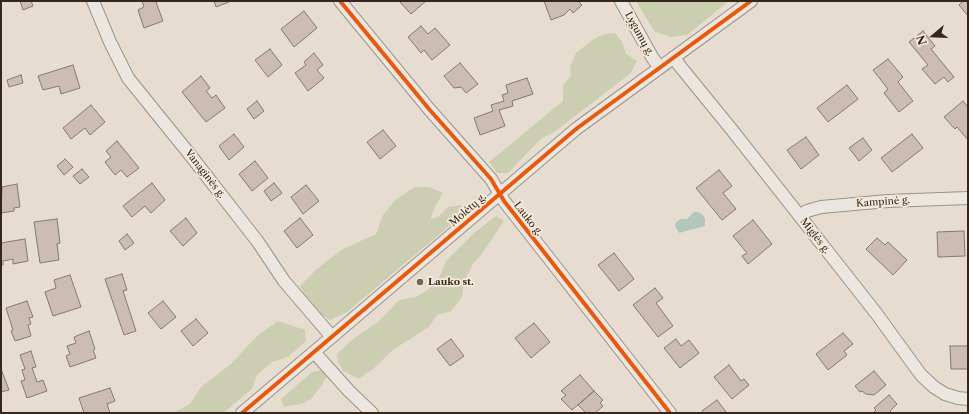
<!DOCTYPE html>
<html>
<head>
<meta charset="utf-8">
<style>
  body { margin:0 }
  #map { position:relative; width:969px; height:414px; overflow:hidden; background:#e6ddd0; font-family:"Libre Caslon Text",serif }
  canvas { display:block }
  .frame { position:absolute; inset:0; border:2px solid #35271e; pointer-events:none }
  .north { position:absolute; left:913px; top:16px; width:40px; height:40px; -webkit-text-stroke:3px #f5eada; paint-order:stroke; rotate:251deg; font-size:11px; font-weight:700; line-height:16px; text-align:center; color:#35271e }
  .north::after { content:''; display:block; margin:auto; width:14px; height:18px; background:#35271e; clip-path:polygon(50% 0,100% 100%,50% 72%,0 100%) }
</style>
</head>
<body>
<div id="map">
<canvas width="969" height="414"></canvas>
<div class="frame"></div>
<div class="north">N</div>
</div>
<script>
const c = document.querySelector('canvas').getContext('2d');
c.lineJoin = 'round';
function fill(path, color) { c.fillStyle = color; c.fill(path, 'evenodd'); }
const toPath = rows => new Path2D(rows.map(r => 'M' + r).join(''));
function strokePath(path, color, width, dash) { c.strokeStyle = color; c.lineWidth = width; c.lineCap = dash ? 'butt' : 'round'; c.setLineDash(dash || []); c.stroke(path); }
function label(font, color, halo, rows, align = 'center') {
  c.font = font + ' "Libre Caslon Text",serif'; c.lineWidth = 3.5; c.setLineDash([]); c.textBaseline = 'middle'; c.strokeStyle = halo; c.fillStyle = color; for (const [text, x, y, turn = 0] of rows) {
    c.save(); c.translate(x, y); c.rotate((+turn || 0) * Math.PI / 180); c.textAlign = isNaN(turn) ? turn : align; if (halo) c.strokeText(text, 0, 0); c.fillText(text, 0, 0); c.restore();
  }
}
const green = toPath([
  [636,1,729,1,687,35,671,37,655,32],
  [615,33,622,42,626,54,637,61,631,73,553,133,542,138,508,173,497,173,489,162,563,101,563,85,571,76,570,67,576,53,591,41,604,34],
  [415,187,429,187,443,193,435,207,430,219,438,217,448,207,461,205,465,210,448,227,347,312,330,320,319,313,309,302,300,286,317,269,341,250,376,234,383,215,395,200],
  [496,216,504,221,481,255,473,264,464,282,462,297,451,311,437,315,429,327,394,349,374,368,359,379,343,371,338,362,337,354,353,339,379,321,399,300,416,297,429,289,440,276,446,261,474,233],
  [278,321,305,330,306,341,288,357,272,362,257,375,252,389,223,413,173,413,190,404,201,387,231,364,257,336],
  [322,370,327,376,322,385,311,399,301,404,284,407,281,399,312,372]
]);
const water = toPath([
  [694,212,698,212,702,214,705,219,705,226,679,233,675,226,676,222,681,219,687,219]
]);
const building = toPath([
  [20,1,31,1,33,6,23,10,20,1],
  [142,1,160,1,156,2,163,21,144,28,138,10,144,7,142,1],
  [214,1,229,1,229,2,216,7,214,1],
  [399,1,426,1,411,14,399,1],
  [544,1,578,1,582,5,573,13,570,9,564,15,551,20,544,1],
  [963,1,968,1,968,16,959,5,963,1],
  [304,11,317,28,294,47,281,29,304,11],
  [421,26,428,34,435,28,450,45,432,60,424,50,421,53,408,37,421,26],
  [923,31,935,46,931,49,954,77,948,82,944,77,935,84,922,69,928,65,909,42,923,31],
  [270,49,282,65,268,77,255,60,270,49],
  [314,53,323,65,317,70,324,78,308,91,295,73,306,65,304,62,314,53],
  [888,59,903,77,898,82,913,101,899,112,884,93,888,89,873,70,888,59],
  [460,63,478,84,466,93,461,87,454,88,444,76,460,63],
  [73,65,80,88,61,94,59,86,43,90,38,76,73,65],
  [21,75,23,83,9,87,7,80,21,75],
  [201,76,210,88,206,91,212,98,216,95,225,108,206,122,182,92,201,76],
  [527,78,533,94,512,101,513,106,499,110,505,126,480,135,474,118,493,111,491,105,504,101,502,95,508,93,506,85,527,78],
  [847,85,858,99,828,122,817,108,847,85],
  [257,101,264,111,254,119,247,109,257,101],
  [963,101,968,107,968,140,957,127,955,129,944,117,963,101],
  [91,105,105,122,90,135,85,128,71,139,63,128,91,105],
  [383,130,396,146,380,159,367,142,383,130],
  [234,134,244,147,229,160,219,146,234,134],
  [912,134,923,148,892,172,881,158,912,134],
  [806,137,819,155,801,169,787,150,806,137],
  [863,138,872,150,859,161,849,148,863,138],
  [117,141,139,168,127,177,121,170,115,175,105,162,111,157,106,151,117,141],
  [65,159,73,167,64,175,57,166,65,159],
  [255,161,268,178,252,191,239,174,255,161],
  [82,169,89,177,80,184,73,176,82,169],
  [719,170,732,186,723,193,736,209,722,220,696,188,719,170],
  [152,183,165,200,151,213,145,206,132,217,123,206,152,183],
  [274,183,282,193,271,201,264,191,274,183],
  [17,184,20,207,14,208,14,211,1,213,2,187,17,184],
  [306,185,319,201,303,214,291,197,306,185],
  [186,218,197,233,183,246,170,231,186,218],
  [300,218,313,235,297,248,284,231,300,218],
  [57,219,60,243,57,244,59,260,40,263,34,222,57,219],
  [753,220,772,244,748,264,742,256,747,253,733,236,753,220],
  [964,231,965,256,938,257,937,232,964,231],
  [127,234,134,243,125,250,119,241,127,234],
  [877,238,885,245,888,242,907,260,893,275,866,249,877,238],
  [25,239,28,261,13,264,13,259,3,261,3,265,1,265,1,243,25,239],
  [614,253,634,279,619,291,598,265,614,253],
  [122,274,127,290,123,291,136,331,124,335,105,279,122,274],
  [70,275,81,307,53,316,45,292,56,288,54,280,70,275],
  [655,288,663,298,656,303,673,326,658,337,633,305,655,288],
  [27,301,33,317,29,318,31,324,28,325,31,336,15,341,11,331,13,330,6,308,27,301],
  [163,301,176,317,161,329,148,313,163,301],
  [196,319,208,333,193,346,181,331,196,319],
  [534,323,550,342,531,358,515,338,534,323],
  [89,331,95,349,93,350,96,358,70,367,66,356,70,354,67,346,76,343,74,337,89,331],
  [843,333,853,344,844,351,847,355,828,370,816,354,843,333],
  [451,339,464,356,450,366,437,349,451,339],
  [676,339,681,346,689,340,699,353,680,368,664,348,676,339],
  [950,346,968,346,968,369,951,369,950,346],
  [31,351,36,367,32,368,37,382,43,380,47,391,27,398,21,381,25,380,22,370,25,369,20,355,31,351],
  [729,365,741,381,744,379,749,385,732,399,714,377,729,365],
  [1,369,9,390,1,392,1,369],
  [874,371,886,385,874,395,866,394,862,391,860,392,855,386,874,371],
  [580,375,594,391,572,410,561,399,566,395,561,391,580,375],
  [110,388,115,401,107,404,110,413,84,413,79,398,110,388],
  [594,391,603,400,600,403,603,406,595,413,586,413,578,405,594,391],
  [889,395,897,404,890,411,892,413,873,413,876,410,874,408,889,395],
  [717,400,726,412,724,413,703,413,702,411,717,400]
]);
const minor = toPath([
  [93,1,110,42,128,78,191,156,258,242,284,281,332,337],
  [340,1,429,109,491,179,504,201,670,413],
  [621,1,652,57,659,67],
  [674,57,679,65,732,130,876,313,921,375,934,387,945,394,958,398,968,399],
  [800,216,807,211,821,207,888,201,968,198],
  [314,352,349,391,372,413],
  [242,413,314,352,576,129,751,1]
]);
const cycleway = toPath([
  [340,1,429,109,491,179,504,201,670,413],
  [242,413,314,352,576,129,751,1]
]);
const markers = [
  [420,282,4,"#73675c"]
];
const streetNames = [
  ["Lygumų g.",639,34,61],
  ["Vanaginės g.",205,174,52],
  ["Kampinė g.",883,202,-4],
  ["Molėtų g.",468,210,-41],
  ["Lauko g.",528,219,52],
  ["Miglės g.",815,236,52]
];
const poiNames = [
  ["Lauko st.",428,282]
];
fill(green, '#ccceb1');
fill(water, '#b1c7bc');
fill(building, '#cdbcb2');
strokePath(building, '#817a72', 1);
strokePath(minor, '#9a938a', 14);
strokePath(minor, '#ebe6e0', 12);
strokePath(cycleway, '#e8590c', 4);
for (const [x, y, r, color] of markers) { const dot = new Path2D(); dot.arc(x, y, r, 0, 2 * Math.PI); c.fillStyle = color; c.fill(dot); strokePath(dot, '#f5eada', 1.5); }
label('10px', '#35271e', '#f5eada', streetNames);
label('bold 10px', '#35271e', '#f5eada', poiNames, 'left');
</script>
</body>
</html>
